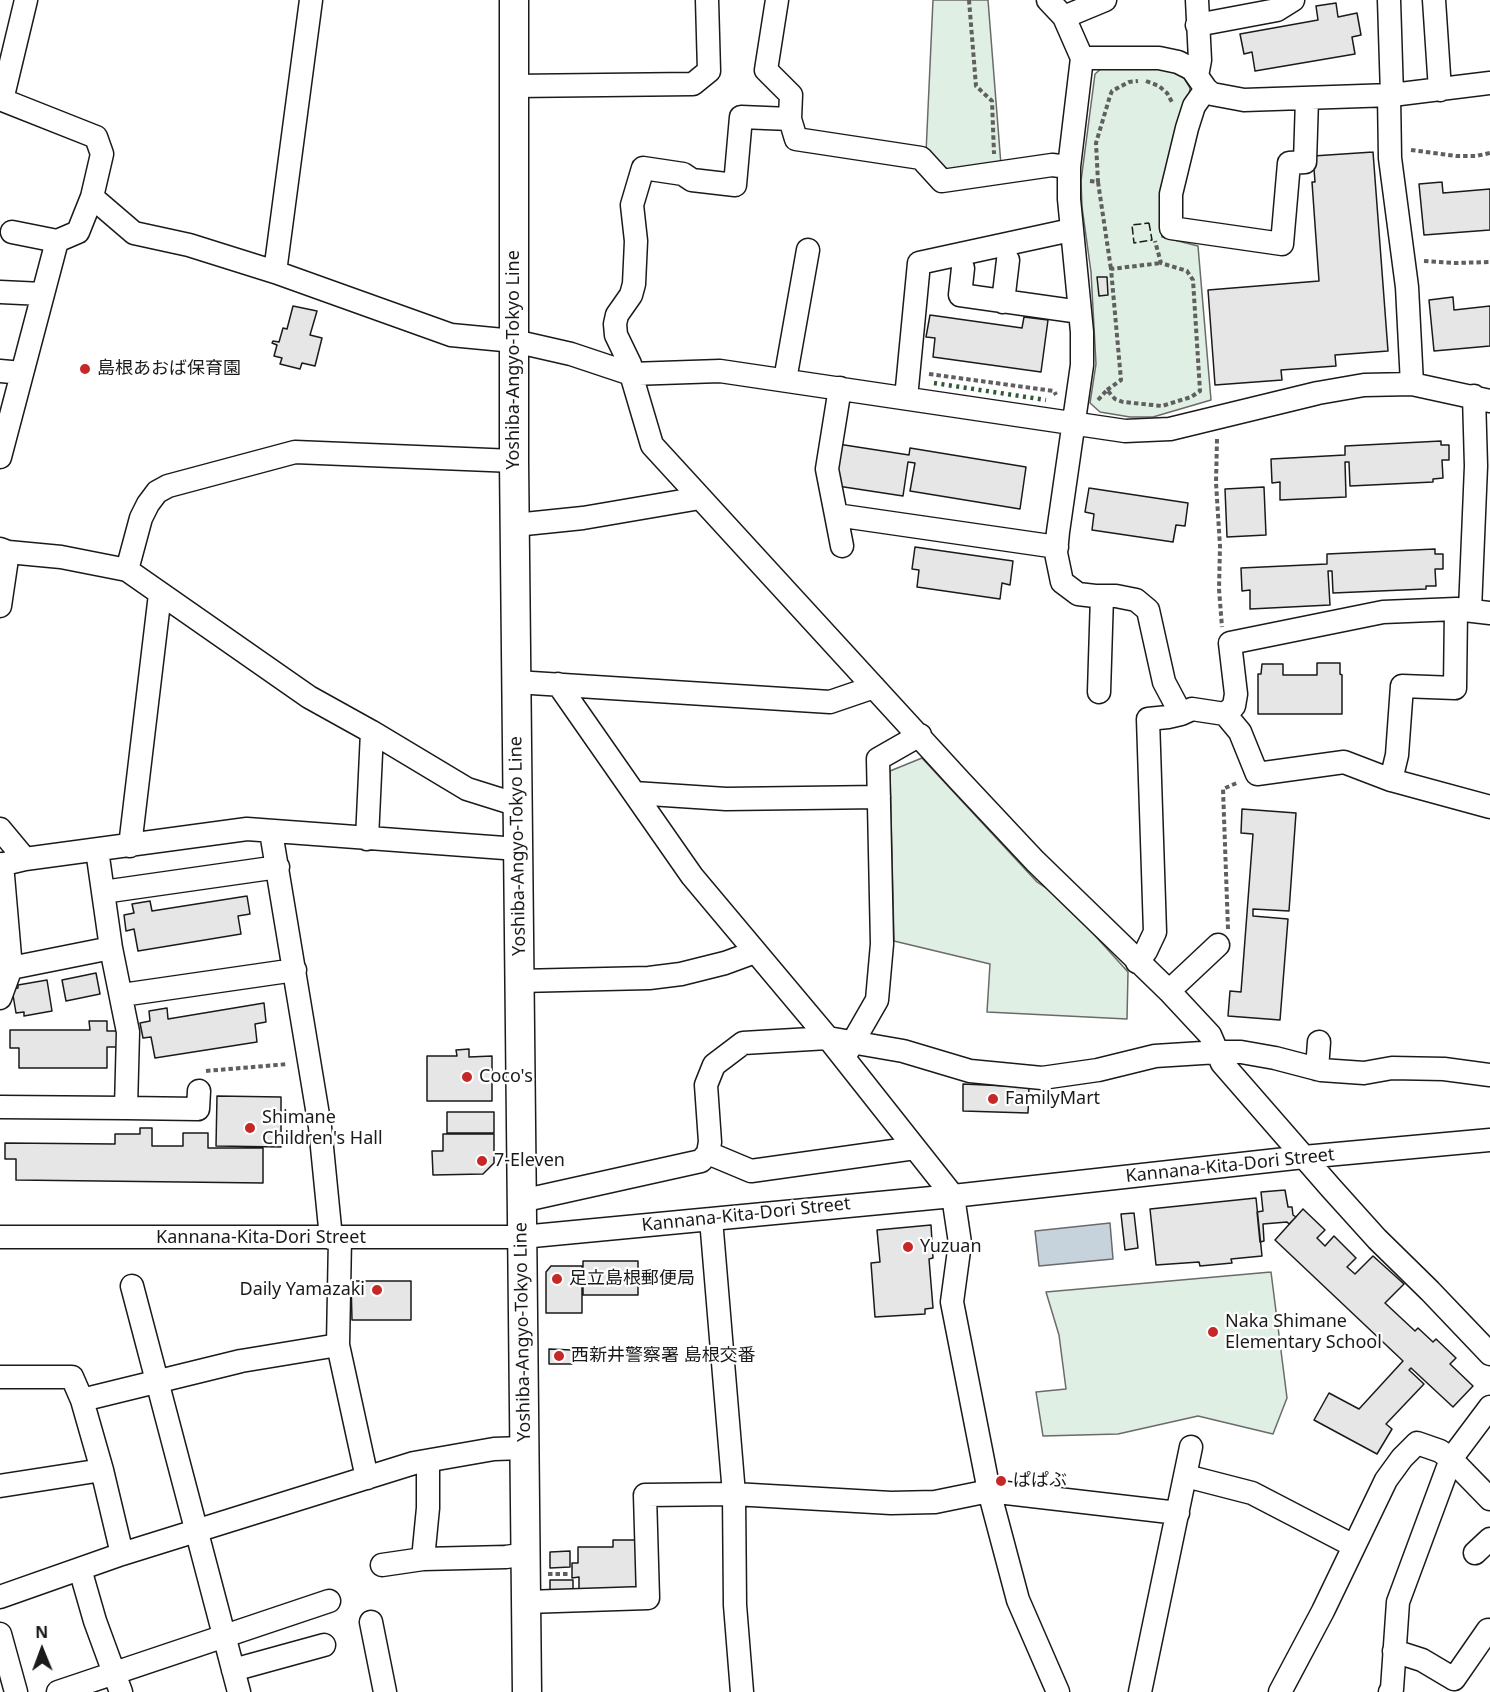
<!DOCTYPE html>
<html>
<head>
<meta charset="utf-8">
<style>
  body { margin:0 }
  #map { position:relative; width:1490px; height:1692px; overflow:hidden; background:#fff; font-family:"Noto Sans",sans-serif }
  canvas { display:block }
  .north { position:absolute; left:12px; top:1620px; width:60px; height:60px; -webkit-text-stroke:4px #fff; paint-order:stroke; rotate:359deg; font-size:16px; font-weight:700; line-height:24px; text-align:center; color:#1a1a1a }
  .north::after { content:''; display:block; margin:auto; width:21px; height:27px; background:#1a1a1a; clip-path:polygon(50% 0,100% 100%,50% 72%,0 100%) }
</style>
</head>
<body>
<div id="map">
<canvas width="1490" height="1692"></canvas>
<div class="north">N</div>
</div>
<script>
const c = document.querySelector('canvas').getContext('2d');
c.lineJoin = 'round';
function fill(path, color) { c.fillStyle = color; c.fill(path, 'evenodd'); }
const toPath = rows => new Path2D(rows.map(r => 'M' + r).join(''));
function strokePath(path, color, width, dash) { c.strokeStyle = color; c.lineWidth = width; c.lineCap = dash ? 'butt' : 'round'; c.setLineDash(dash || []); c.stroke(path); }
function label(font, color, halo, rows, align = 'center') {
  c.font = font + ' "Noto Sans","Noto Sans JP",sans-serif'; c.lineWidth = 4.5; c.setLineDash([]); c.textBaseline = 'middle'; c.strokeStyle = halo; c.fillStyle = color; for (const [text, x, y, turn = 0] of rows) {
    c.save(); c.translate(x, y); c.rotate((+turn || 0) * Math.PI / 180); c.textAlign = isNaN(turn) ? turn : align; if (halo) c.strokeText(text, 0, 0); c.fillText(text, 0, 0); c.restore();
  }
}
const green = toPath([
  [933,0,988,0,1001,165,948,174,926,153,933,0],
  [1143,67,1172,71,1184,78,1190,88,1189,97,1161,188,1162,237,1198,246,1211,400,1153,417,1130,417,1100,412,1090,403,1096,364,1091,272,1082,207,1081,181,1095,74,1102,68,1143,67],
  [922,758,1037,882,1061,898,1128,972,1127,1019,987,1012,990,964,894,941,890,771,922,758],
  [1271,1272,1287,1398,1273,1434,1198,1416,1118,1434,1043,1436,1036,1392,1066,1389,1059,1335,1046,1292,1271,1272]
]);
const water = toPath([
  [1110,1223,1113,1259,1039,1266,1035,1231,1110,1223]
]);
const building = toPath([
  [1336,3,1338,17,1357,13,1361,35,1352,37,1355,54,1255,71,1252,52,1244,54,1240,34,1318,20,1316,6,1336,3],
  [1373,152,1388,351,1335,355,1336,366,1281,370,1282,380,1215,385,1208,290,1319,281,1312,182,1315,182,1313,156,1373,152],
  [1442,182,1443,193,1490,189,1490,230,1424,235,1419,184,1442,182],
  [1097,277,1107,277,1108,295,1099,296,1097,277],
  [1453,297,1454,310,1490,306,1490,346,1434,351,1429,300,1453,297],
  [293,306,317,311,310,335,322,338,315,366,302,363,300,369,280,364,282,358,274,356,277,345,272,343,273,341,279,342,283,328,287,329,293,306],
  [930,315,1022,328,1024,317,1048,320,1041,372,933,357,935,338,926,337,930,315],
  [1441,441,1441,445,1449,445,1449,460,1442,460,1443,478,1433,479,1433,482,1350,486,1349,462,1345,462,1346,497,1280,500,1280,482,1272,483,1271,459,1345,455,1345,446,1441,441],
  [838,444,909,455,910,448,1026,467,1020,509,910,491,915,463,908,462,903,496,831,485,838,444],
  [1264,487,1266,535,1227,537,1225,489,1264,487],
  [1089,488,1188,503,1185,526,1176,525,1173,542,1092,530,1094,514,1085,512,1089,488],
  [915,547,1013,561,1010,585,1002,583,1000,599,917,587,919,570,912,569,915,547],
  [1435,549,1435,554,1443,554,1443,569,1435,569,1436,586,1426,586,1426,589,1333,593,1332,571,1328,571,1330,605,1250,609,1250,590,1242,591,1241,568,1327,564,1327,554,1435,549],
  [1317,663,1340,663,1340,674,1342,675,1342,714,1258,714,1258,674,1261,674,1262,664,1283,664,1283,675,1317,675,1317,663],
  [1242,809,1296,813,1289,911,1253,909,1253,916,1288,919,1280,1020,1228,1016,1230,991,1241,992,1253,834,1241,833,1242,809],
  [247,896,250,914,238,916,241,934,138,951,134,929,126,931,124,915,134,913,132,904,150,901,152,911,247,896],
  [96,973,100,994,66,1001,62,980,96,973],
  [47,980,52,1011,24,1016,24,1012,16,1013,12,989,18,988,18,985,47,980],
  [264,1003,266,1022,255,1024,257,1042,155,1058,151,1037,143,1038,140,1023,150,1021,149,1011,167,1008,168,1019,264,1003],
  [89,1021,107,1021,107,1031,118,1031,118,1047,107,1047,107,1068,19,1068,19,1048,10,1048,10,1030,90,1030,89,1021],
  [469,1049,469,1057,492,1056,492,1101,427,1101,427,1056,457,1056,456,1050,469,1049],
  [963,1084,1029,1087,1028,1113,963,1111,963,1084],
  [217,1096,281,1097,281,1147,216,1146,217,1096],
  [447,1112,494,1112,494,1133,447,1133,447,1112],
  [140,1128,152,1128,152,1146,183,1146,183,1133,208,1133,208,1148,263,1148,263,1183,16,1180,16,1159,5,1159,5,1143,115,1144,115,1134,140,1134,140,1128],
  [443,1134,494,1134,494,1163,483,1174,433,1175,432,1151,443,1151,443,1134],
  [1285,1190,1288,1207,1292,1207,1293,1215,1296,1217,1289,1224,1287,1222,1263,1224,1264,1241,1260,1242,1257,1212,1263,1211,1261,1192,1285,1190],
  [1256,1198,1262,1256,1231,1259,1232,1263,1200,1266,1199,1262,1156,1265,1150,1209,1256,1198],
  [1303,1209,1325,1230,1317,1238,1325,1246,1334,1236,1356,1258,1347,1267,1355,1274,1373,1256,1404,1284,1385,1303,1415,1331,1418,1328,1433,1342,1436,1339,1456,1358,1450,1364,1473,1386,1453,1407,1411,1368,1409,1370,1424,1384,1386,1424,1392,1429,1377,1454,1314,1420,1329,1393,1359,1409,1403,1361,1275,1240,1303,1209],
  [1134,1213,1138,1248,1125,1250,1121,1214,1134,1213],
  [931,1225,933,1258,929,1259,933,1308,925,1309,925,1314,875,1317,871,1263,880,1262,877,1230,931,1225],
  [583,1261,638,1261,638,1295,583,1295,583,1261],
  [551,1266,582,1266,582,1313,546,1313,546,1272,551,1266],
  [351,1281,411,1281,411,1320,352,1320,351,1281],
  [549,1349,572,1350,572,1364,549,1364,549,1349],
  [613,1540,640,1540,641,1589,579,1592,579,1577,572,1578,572,1563,578,1563,578,1547,613,1547,613,1540],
  [570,1551,570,1567,550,1568,550,1552,570,1551],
  [550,1580,573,1580,573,1596,550,1596,550,1580]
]);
const path = toPath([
  [969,0,976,86,992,101,994,154],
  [1146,81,1159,86,1167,93,1173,104],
  [1411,150,1456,156,1476,156,1490,153],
  [1090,181,1098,182,1096,143,1110,96,1112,91,1129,82,1138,81],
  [1098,182,1111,269],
  [1424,261,1454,263,1490,262],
  [929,374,1054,391,1056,395],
  [1107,390,1121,380,1111,269,1161,263],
  [1098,400,1107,390,1115,399,1123,402,1162,406,1191,397,1200,391,1193,280,1187,271,1161,263,1155,241],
  [1217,439,1216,483,1220,546,1219,589,1222,627],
  [1228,929,1223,789,1239,782],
  [206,1071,288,1064],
  [548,1574,570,1574]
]);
const minor = toPath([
  [777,0,766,70,791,95,790,119,796,139,921,158,942,181,1052,165,1069,167],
  [1048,0,1064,17,1082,58,1069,167,1069,199,1082,332,1082,365,1058,532,1056,553,1062,582,1078,594,1095,596,1116,596,1136,600,1148,610,1164,682,1181,714,1192,709,1225,714,1240,732,1257,774,1344,762,1391,780,1490,807],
  [1197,0,1200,60,1197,76],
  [1389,0,1392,95],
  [1434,0,1440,90],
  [1064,17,1105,0],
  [1197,25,1277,10,1293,0],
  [1082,58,1159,58,1178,62,1192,69,1206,89,1212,94,1244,100,1392,95,1490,83],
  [514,86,693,84,709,71,707,0],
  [1206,89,1194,106,1187,128,1171,194,1171,228,1282,244,1289,163,1305,162,1307,99],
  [1389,95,1390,158,1407,287,1412,384],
  [0,99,96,137,102,154,92,197,78,232,57,241,12,232],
  [2,100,26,0],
  [790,119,741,117,735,185,692,180,683,174,643,168,632,205,636,241,634,284,631,295,617,315,615,324,616,335,630,364,631,374,652,445,959,780,1035,861,1169,991,1210,1035,1222,1063,1331,1188,1377,1239,1430,1291,1490,1354],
  [92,197,134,233,189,245,275,272,451,335,514,341,571,354,631,374,720,371,1125,431,1170,429,1318,393,1364,385,1412,384,1490,401],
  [963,268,960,295,1080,312],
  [275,272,311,0],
  [0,292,43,294],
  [1003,302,1008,260],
  [0,371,22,373],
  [785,380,808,250],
  [840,388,827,469,836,515,1057,547],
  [906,398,919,263,1071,230],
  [0,457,57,241],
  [836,515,842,546],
  [515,525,583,518,700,498],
  [0,549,8,552,61,557,127,570,309,697,372,732,467,789,518,805],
  [127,570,141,518,148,504,157,492,168,486,295,452,514,461],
  [0,606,8,552],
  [1470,610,1476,466,1474,396],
  [516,682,830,702,874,687],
  [558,684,692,876,828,1038,953,1196,960,1243,952,1302,989,1491,1018,1600,1058,1692],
  [1099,692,1102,596],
  [1225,714,1234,706,1236,694,1230,643,1383,612,1456,609,1490,613],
  [1391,780,1397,755,1402,686,1455,688,1456,609],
  [634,793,726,799,879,797],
  [0,829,25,859],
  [271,832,320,1127,331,1238],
  [367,839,372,732],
  [130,846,160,594],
  [0,865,25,859,247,829,518,849],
  [103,892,278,867],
  [1137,962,1146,951,1155,932,1148,719,1168,717,1181,714],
  [11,968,111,948],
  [519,981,649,978,681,974,725,963,755,952],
  [1169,991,1218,945],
  [122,995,295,970],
  [0,998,11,968,2,864],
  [846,1054,877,1000,882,944,878,759,920,735],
  [1317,1069,1319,1042],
  [0,1107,126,1108,128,1032,111,948,97,850],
  [126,1108,198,1109,199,1091],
  [708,1153,751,1171,915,1148],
  [521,1201,701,1161,708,1153,710,1142,706,1085,714,1065,743,1043,828,1038,903,1051,970,1071,1042,1078,1098,1070,1155,1056,1218,1052,1241,1052,1275,1058,1321,1070,1364,1073,1392,1068,1444,1069,1490,1075],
  [711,1219,734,1494,735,1605,742,1692],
  [0,1237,522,1237,953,1196,1304,1157,1490,1140],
  [340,1238,338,1345,367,1478],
  [132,1286,239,1692],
  [0,1377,72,1377,82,1400,241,1361,338,1345],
  [82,1400,102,1470,122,1554],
  [428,1461,428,1508,423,1559,506,1557,526,1554],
  [1186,1476,1252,1493,1354,1546],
  [0,1486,102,1470],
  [1475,1553,1490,1539],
  [382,1565,423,1559],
  [80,1569,95,1621,121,1692],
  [0,1597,122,1554,414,1463,494,1449,524,1448],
  [526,1602,648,1598,645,1495,734,1494,891,1503,935,1502,989,1491,1178,1513],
  [371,1622,385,1692],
  [0,1634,16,1692],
  [1394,1651,1422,1660,1454,1679,1488,1630],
  [233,1670,324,1645],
  [58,1692,329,1601],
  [1140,1692,1191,1447],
  [1280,1692,1323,1611,1386,1480,1402,1458,1417,1443,1440,1451,1451,1459,1490,1499],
  [1390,1692,1392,1689,1398,1602,1451,1459,1490,1407]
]);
const major = toPath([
  [514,0,514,461,527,1692]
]);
const hedge = toPath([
  [934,383,1046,400]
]);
const fence = toPath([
  [1149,223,1152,240,1134,243,1132,225,1149,223]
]);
const markers = [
  [85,369,6,"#c62828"],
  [467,1077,6,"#c62828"],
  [993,1099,6,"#c62828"],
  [250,1128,6,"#c62828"],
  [482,1161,6,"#c62828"],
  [908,1247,6,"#c62828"],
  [557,1279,6,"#c62828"],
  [377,1290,6,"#c62828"],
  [1213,1332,6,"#c62828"],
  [559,1356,6,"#c62828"],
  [1001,1481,6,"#c62828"]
];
const streetNames = [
  ["Yoshiba-Angyo-Tokyo Line",514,360,-90],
  ["Yoshiba-Angyo-Tokyo Line",518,846,-91],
  ["Kannana-Kita-Dori Street",1230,1166,-6],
  ["Kannana-Kita-Dori Street",746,1215,-6],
  ["Kannana-Kita-Dori Street",261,1238],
  ["Yoshiba-Angyo-Tokyo Line",523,1332,-91]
];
const poiNames = [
  ["島根あおば保育園",97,369],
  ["Coco's",479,1077],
  ["FamilyMart",1005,1099],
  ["Shimane",262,1118],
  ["Children's Hall",262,1139],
  ["7-Eleven",494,1161],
  ["Yuzuan",920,1247],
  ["足立島根郵便局",569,1279],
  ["Daily Yamazaki",365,1290,"right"],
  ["Naka Shimane",1225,1322],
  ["Elementary School",1225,1343],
  ["西新井警察署 島根交番",571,1356],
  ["ぱぱぶ",1013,1481]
];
fill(green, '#e0efe3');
strokePath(green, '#6a6a6a', 1.5);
fill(water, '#c6d2dc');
strokePath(water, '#6a6a6a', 1.5);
fill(building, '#e6e6e6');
strokePath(building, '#1a1a1a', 1.5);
strokePath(minor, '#1a1a1a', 25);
strokePath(major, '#1a1a1a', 31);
strokePath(path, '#5f5f5f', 4, [4.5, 3]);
strokePath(minor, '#fff', 22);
strokePath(major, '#fff', 28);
strokePath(hedge, '#2b5a34', 4.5, [3, 4.5]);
strokePath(fence, '#1a1a1a', 1.5, [8, 3]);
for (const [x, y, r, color] of markers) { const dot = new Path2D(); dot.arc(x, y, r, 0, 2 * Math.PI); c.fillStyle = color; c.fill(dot); strokePath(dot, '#fff', 2); }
label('18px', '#1a1a1a', '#fff', streetNames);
label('18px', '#1a1a1a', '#fff', poiNames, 'left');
</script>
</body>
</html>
